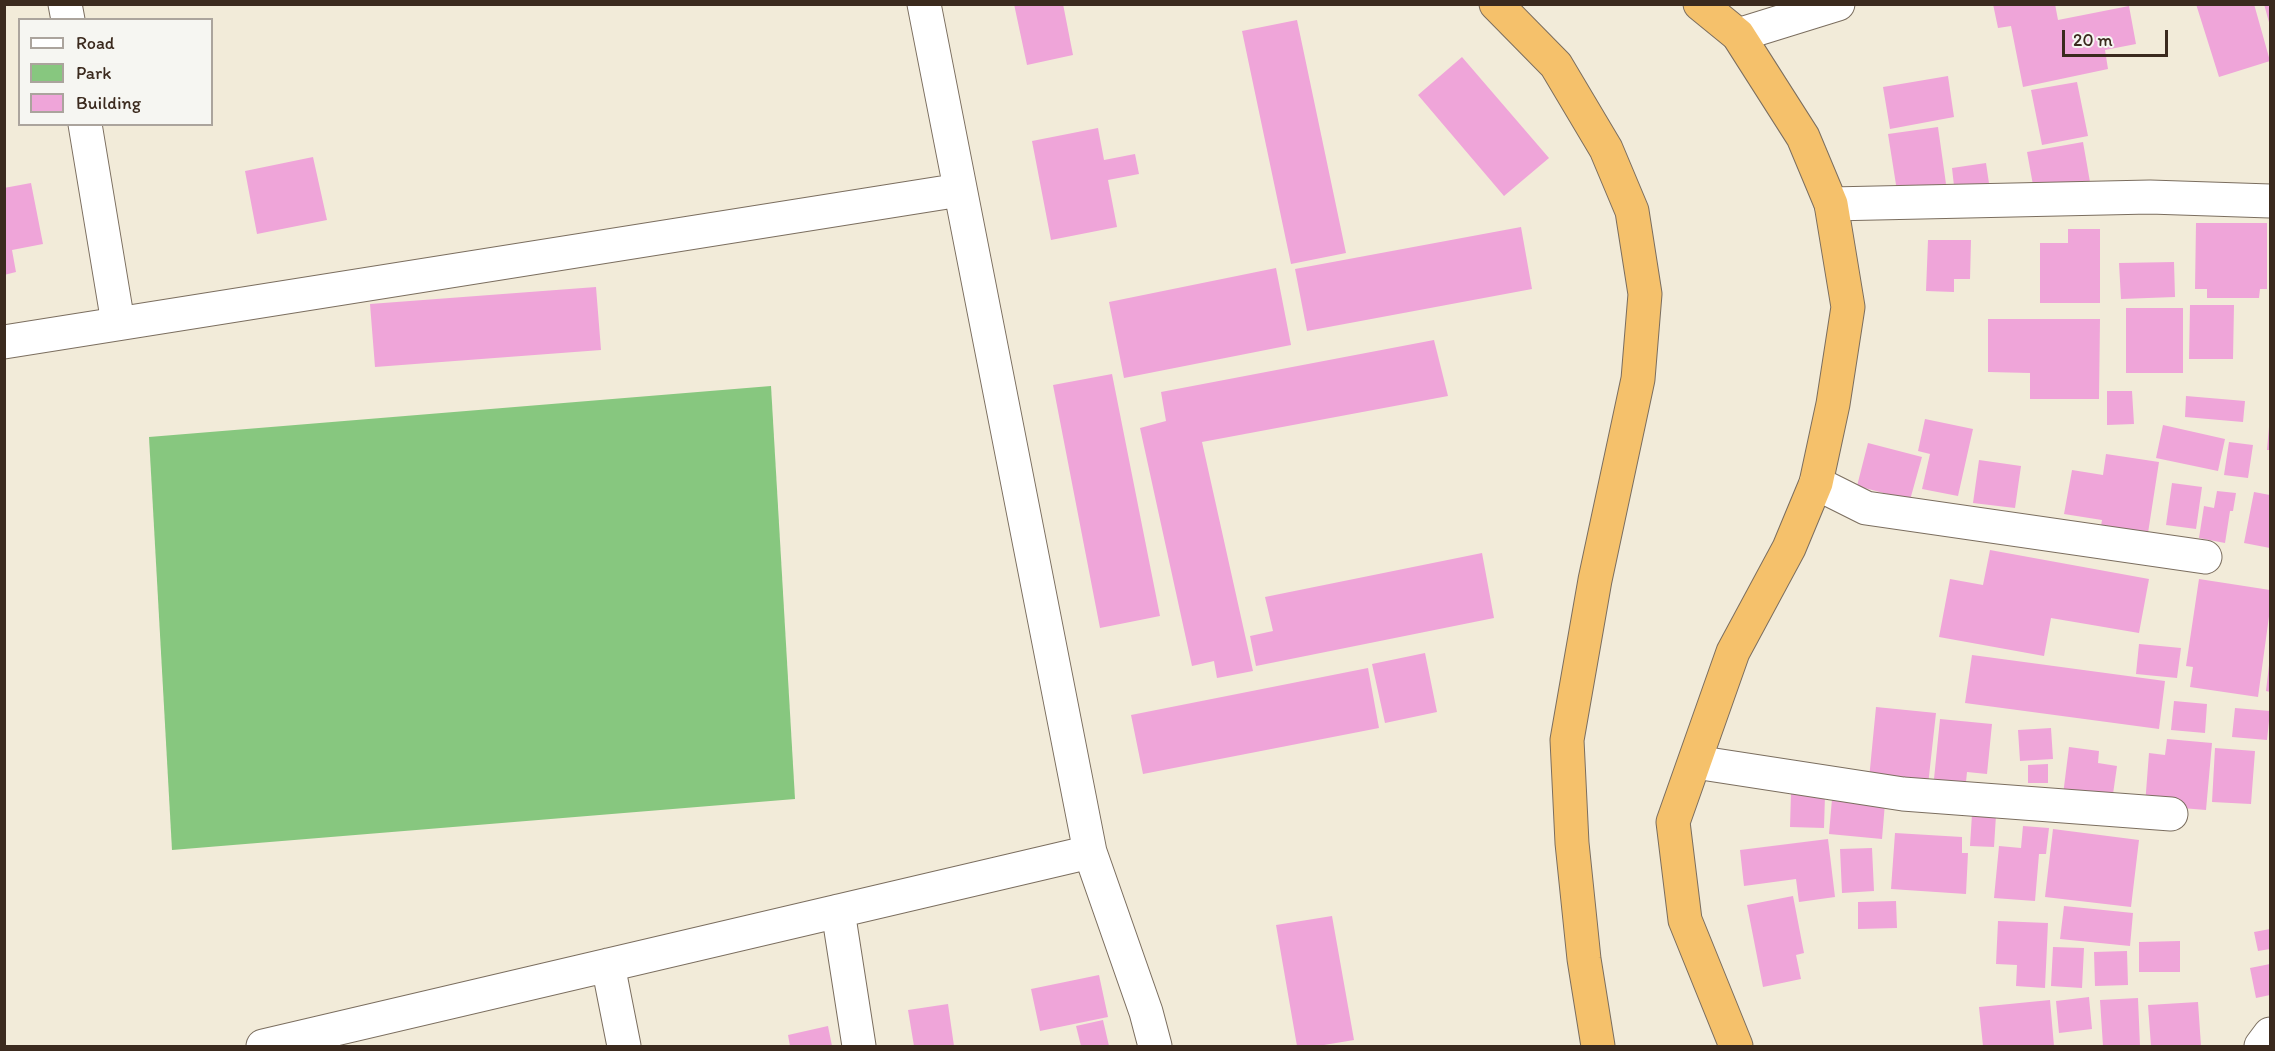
<!DOCTYPE html>
<html>
<head>
<meta charset="utf-8">
<style>
  body { margin:0 }
  #map { position:relative; width:2275px; height:1051px; overflow:hidden; background:#f2ebd9; font-family:Itim,sans-serif }
  canvas { display:block }
  .frame { position:absolute; inset:0; border:6px solid #3b2a1e; pointer-events:none }
  .legend { position:absolute; left:18px; top:18px; width:195px; height:108px; box-sizing:border-box; background:#f6f6f2; border:2px solid #aba49d; margin:0; padding:8px 10px; list-style:none; font-size:18px; color:#3b2a1e }
  .legend li { display:flex; align-items:center; gap:12px; height:30px }
  .legend b { width:30px; border:2px solid #aba49d }
  .scale { position:absolute; left:2062px; top:30px; width:106px; height:27px; box-sizing:border-box; border:3px solid #3b2a1e; border-top:0; padding-left:8px; font-size:18px; line-height:21px; white-space:nowrap; color:#3b2a1e; -webkit-text-stroke:4px #f6f6f2; paint-order:stroke }
</style>
</head>
<body>
<div id="map">
<canvas width="2275" height="1051"></canvas>
<div class="frame"></div>
<ul class="legend">
<li><b style="height:8px;background:#fff"></b>Road</li>
<li><b style="height:16px;background:#87c77f"></b>Park</li>
<li><b style="height:16px;background:#efa5d9"></b>Building</li>
</ul>
<div class="scale">20 m</div>
</div>
<script>
const c = document.querySelector('canvas').getContext('2d');
c.lineJoin = 'round';
function fill(path, color) { c.fillStyle = color; c.fill(path, 'evenodd'); }
const toPath = rows => new Path2D(rows.map(r => 'M' + r).join(''));
function strokePath(path, color, width, dash) { c.strokeStyle = color; c.lineWidth = width; c.lineCap = dash ? 'butt' : 'round'; c.setLineDash(dash || []); c.stroke(path); }
const green = toPath([
  [771,386,795,799,172,850,149,437]
]);
const building = toPath([
  [1014,4,1063,4,1073,55,1027,65],
  [1993,4,2055,4,2058,20,2129,6,2136,44,2105,50,2108,69,2023,87,2011,26,1998,28],
  [2196,4,2254,4,2270,61,2219,77],
  [2264,4,2270,4,2270,26],
  [1297,20,1346,253,1291,264,1242,31],
  [1462,57,1549,158,1504,196,1418,95],
  [1948,76,1954,117,1890,129,1883,87],
  [2077,82,2088,136,2042,145,2031,90],
  [1938,127,1946,184,1897,191,1888,134],
  [1098,128,1104,160,1135,154,1139,174,1108,180,1117,227,1051,240,1032,141],
  [2083,142,2090,182,2052,188,2051,182,2033,185,2027,152],
  [313,157,327,220,257,234,245,171],
  [1986,163,1990,190,1955,195,1952,168],
  [31,183,43,244,12,250,16,272,4,275,4,188],
  [2196,223,2267,223,2267,289,2260,289,2259,298,2207,298,2207,289,2195,289],
  [1521,227,1532,289,1307,331,1295,269],
  [2068,229,2100,229,2100,303,2040,303,2040,243,2068,243],
  [1928,240,1971,240,1970,279,1954,279,1954,292,1926,291],
  [2174,262,2175,297,2121,299,2119,263],
  [1276,268,1291,345,1124,378,1109,302],
  [596,287,601,350,375,367,370,304],
  [2190,305,2234,305,2233,359,2189,359],
  [2126,308,2183,308,2183,373,2126,373],
  [1988,319,2100,319,2099,399,2030,399,2030,373,1988,372],
  [1434,340,1448,396,1202,442,1253,671,1217,678,1214,661,1192,666,1140,428,1166,421,1161,392],
  [1112,374,1160,616,1100,628,1053,385],
  [2107,391,2132,391,2134,424,2107,425],
  [2186,396,2245,401,2243,422,2185,417],
  [1925,419,1973,429,1958,496,1922,489,1930,454,1918,451],
  [2163,425,2225,439,2218,471,2156,458],
  [2269,427,2270,427,2270,450,2267,450],
  [2229,442,2253,445,2248,478,2224,475],
  [1868,443,1922,457,1910,500,1857,486],
  [2106,454,2159,462,2148,533,2101,526,2102,520,2064,514,2072,470,2103,475],
  [1979,460,2021,466,2015,508,1973,503],
  [2172,483,2202,487,2196,529,2166,525],
  [2217,491,2236,493,2233,511,2230,511,2225,543,2199,538,2204,506,2214,508],
  [2254,492,2270,495,2270,548,2244,543],
  [1990,550,2149,579,2139,633,2051,618,2044,656,1939,637,1950,579,1983,585],
  [1482,553,1494,618,1256,666,1250,636,1273,631,1265,597],
  [2199,579,2270,590,2270,609,2258,697,2190,687,2193,667,2186,666],
  [2139,644,2181,648,2177,678,2136,674],
  [1425,653,1437,712,1385,723,1372,664],
  [1972,655,2165,681,2159,729,1965,703],
  [2269,665,2270,665,2270,692,2266,691],
  [1368,668,1379,728,1143,774,1131,715],
  [2174,701,2207,704,2205,733,2171,730],
  [1876,707,1936,713,1928,785,1869,779],
  [2235,708,2270,711,2267,740,2232,737],
  [1940,719,1992,724,1987,774,1967,772,1965,792,1933,789],
  [2051,728,2053,759,2020,761,2018,730],
  [2167,739,2212,743,2206,810,2145,805,2149,753,2165,755],
  [2069,747,2099,751,2098,763,2117,766,2112,801,2063,795],
  [2215,748,2255,751,2251,804,2212,802],
  [2048,764,2048,783,2028,783,2028,765],
  [1791,793,1825,795,1824,828,1790,827],
  [1832,799,1885,803,1882,839,1829,834],
  [1972,814,1996,815,1994,847,1970,846],
  [2023,826,2049,828,2046,854,2039,854,2035,901,1994,898,1999,846,2021,848],
  [2053,829,2139,840,2131,907,2045,897],
  [1895,833,1962,837,1962,853,1968,853,1966,894,1891,889],
  [1828,839,1835,897,1799,902,1796,879,1744,886,1740,850],
  [1872,848,1874,891,1842,893,1840,849],
  [1793,896,1804,953,1796,955,1801,979,1763,987,1747,905],
  [1896,901,1897,928,1858,929,1858,902],
  [2064,906,2133,913,2130,946,2060,939],
  [1332,916,1354,1040,1318,1046,1297,1046,1276,925],
  [1998,921,2048,923,2045,988,2016,986,2017,965,1996,964],
  [2270,929,2270,949,2258,951,2254,932],
  [2180,941,2180,972,2139,972,2139,942],
  [2053,947,2084,948,2082,988,2051,986],
  [2127,951,2128,985,2095,986,2094,952],
  [2270,964,2270,995,2256,998,2250,968],
  [1099,975,1108,1017,1040,1031,1031,989],
  [2089,997,2092,1029,2059,1033,2056,1001],
  [2138,998,2140,1046,2103,1046,2100,1000],
  [2050,1000,2054,1046,1983,1046,1979,1007],
  [2198,1002,2201,1046,2151,1046,2148,1005],
  [948,1004,954,1046,914,1046,908,1010],
  [1103,1020,1109,1046,1081,1046,1076,1026],
  [828,1026,832,1046,790,1046,788,1035]
]);
const minor = toPath([
  [65,4,68,20],
  [924,4,1090,852,1146,1012,1155,1046],
  [1738,35,1838,4],
  [85,124,118,323],
  [1831,204,2150,197,2270,201],
  [4,342,960,190],
  [1816,483,1866,508,2205,557],
  [1695,762,1903,794,2171,814],
  [838,911,859,1046],
  [608,965,624,1046],
  [263,1046,1090,852],
  [2261,1046,2270,1034]
]);
const highway = toPath([
  [1496,4,1556,65,1606,149,1632,211,1645,294,1638,379,1595,580,1567,740,1572,843,1584,959,1598,1046],
  [1700,4,1738,35,1803,137,1831,204,1848,307,1833,404,1816,483,1789,548,1733,652,1673,822,1685,920,1736,1046]
]);
fill(green, '#87c77f');
fill(building, '#efa5d9');
strokePath(minor, '#7b6e5f', 35);
strokePath(highway, '#7b6e5f', 35);
strokePath(minor, '#fff', 33);
strokePath(highway, '#f5c16b', 33);
</script>
</body>
</html>
